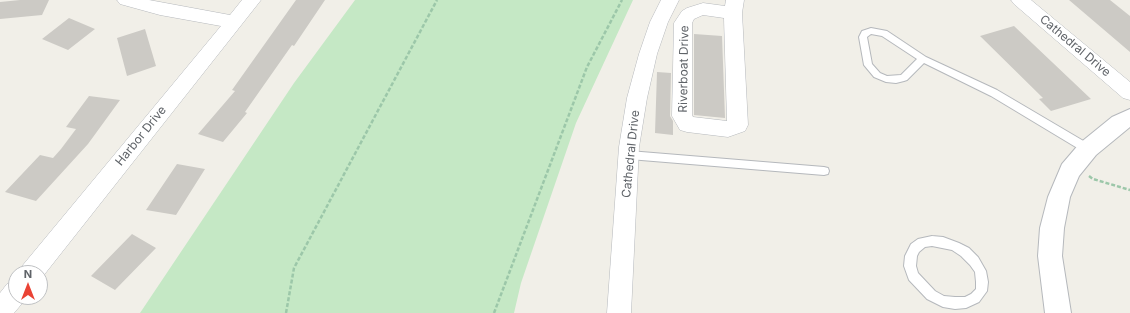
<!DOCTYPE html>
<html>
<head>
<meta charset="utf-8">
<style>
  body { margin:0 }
  #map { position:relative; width:1130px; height:313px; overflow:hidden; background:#f1efe8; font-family:Inter,sans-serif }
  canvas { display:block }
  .north { position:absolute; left:8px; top:265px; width:40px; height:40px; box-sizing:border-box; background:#fff; border:1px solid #bfc1c3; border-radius:50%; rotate:0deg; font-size:11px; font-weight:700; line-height:16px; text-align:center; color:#5f6368 }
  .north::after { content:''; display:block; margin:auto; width:14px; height:18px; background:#ea4335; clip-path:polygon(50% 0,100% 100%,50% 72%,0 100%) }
</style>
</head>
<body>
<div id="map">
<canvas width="1130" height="313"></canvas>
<div class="north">N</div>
</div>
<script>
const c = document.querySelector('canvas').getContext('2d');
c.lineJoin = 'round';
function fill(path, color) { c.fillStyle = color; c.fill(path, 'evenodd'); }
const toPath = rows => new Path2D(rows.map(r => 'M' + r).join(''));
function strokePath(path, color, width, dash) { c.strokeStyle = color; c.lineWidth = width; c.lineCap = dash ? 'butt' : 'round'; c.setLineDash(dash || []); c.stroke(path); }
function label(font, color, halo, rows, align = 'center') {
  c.font = font + ' Inter,sans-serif'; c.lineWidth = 4; c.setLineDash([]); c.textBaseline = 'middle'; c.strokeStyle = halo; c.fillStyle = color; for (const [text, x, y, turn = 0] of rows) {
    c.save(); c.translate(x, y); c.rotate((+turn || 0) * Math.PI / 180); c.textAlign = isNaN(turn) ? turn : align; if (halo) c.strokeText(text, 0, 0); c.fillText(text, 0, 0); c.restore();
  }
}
const green = toPath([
  [355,0,633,0,576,123,521,283,514,313,140,313,294,83]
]);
const building = toPath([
  [20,0,49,0,42,15,0,19,0,2],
  [296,0,325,0,294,46,292,45,245,112,247,113,223,142,198,134,235,91,232,90],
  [1069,0,1110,0,1130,16,1130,52],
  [69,18,95,29,68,50,42,39],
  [1014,26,1091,99,1051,111,1039,99,1043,98,980,36],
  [145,29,156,66,127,76,117,38],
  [694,34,722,36,725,118,694,115],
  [657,72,671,73,670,116,673,121,673,135,655,133],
  [89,96,120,100,88,144,36,201,5,192,40,155,53,158,61,149,76,129,66,127],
  [177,164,205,169,176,215,146,210],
  [132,234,156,248,115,290,91,276]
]);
const path = toPath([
  [1089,176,1093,179,1130,190],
  [286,313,294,268,437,0],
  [494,313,587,67,622,0]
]);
const service = toPath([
  [871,28,887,31,926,57,997,90,1092,146,1093,149,1092,152,1084,152,991,96,924,63,907,80,904,81,896,83,886,82,874,77,864,65,859,37,862,31,871,28],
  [871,34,882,36,917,59,901,75,887,76,880,73,872,64,867,37,871,34],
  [629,151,824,167,828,168,829,171,828,174,824,175,629,159,625,158,624,155,625,152,629,151],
  [932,236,943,237,959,243,969,248,978,257,986,271,988,282,987,291,979,302,966,308,955,309,943,307,927,299,909,280,904,266,905,256,911,244,918,239,932,236],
  [932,246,952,250,961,256,970,265,975,272,976,282,976,289,971,294,965,297,955,297,944,296,935,291,918,273,916,266,917,256,919,252,925,247,932,246]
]);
const minor = toPath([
  [117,0,149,0,230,15,242,0,261,0,40,280,40,273,19,273,23,265,221,26,160,15,120,4,117,0],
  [661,0,679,0,668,22,657,54,647,98,639,147,631,313,607,313,619,147,627,98,639,54,650,22,661,0],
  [726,0,744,0,742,13,748,125,745,131,728,137,687,132,680,130,672,116,674,23,682,11,687,8,703,3,725,6,726,0],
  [703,15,724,18,727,121,693,117,692,115,692,23,694,19,703,15],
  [1011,0,1031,0,1130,82,1130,100,1123,98,1014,4,1011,0],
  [16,281,16,297,26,297,25,300,14,313,0,313,0,293,7,284,16,281]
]);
const tertiary = toPath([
  [1130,109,1130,127,1096,155,1079,176,1070,197,1064,228,1062,256,1071,313,1045,313,1038,256,1040,228,1048,197,1062,164,1080,143,1112,117,1130,109]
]);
const streetNames = [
  ["Cathedral Drive",1075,46,40],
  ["Riverboat Drive",684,69,-89],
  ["Harbor Drive",141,136,-51],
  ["Cathedral Drive",631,154,-84]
];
fill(green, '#c5e8c5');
fill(building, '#cccac5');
strokePath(service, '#b5b8bc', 2);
strokePath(minor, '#b5b8bc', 1);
strokePath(tertiary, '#b5b8bc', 2);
strokePath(path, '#9cc7a9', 2.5, [4, 2]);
fill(service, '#fff');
fill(minor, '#fff');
fill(tertiary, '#fff');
label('12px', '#5f6368', '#fff', streetNames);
</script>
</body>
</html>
